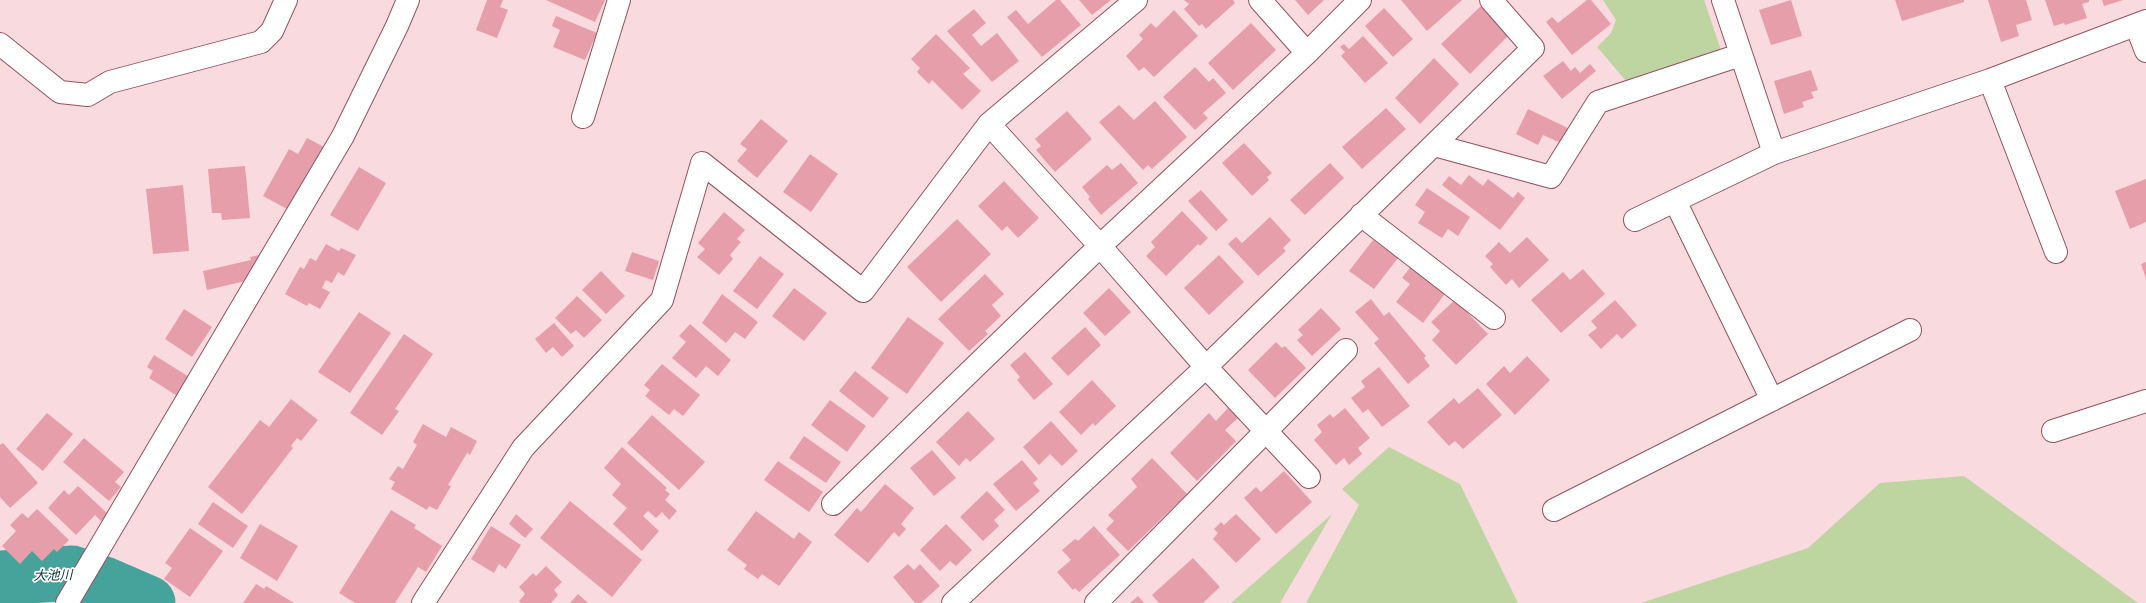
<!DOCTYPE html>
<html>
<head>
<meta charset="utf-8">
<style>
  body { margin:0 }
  canvas { display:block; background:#f9dadf }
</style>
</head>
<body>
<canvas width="2146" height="603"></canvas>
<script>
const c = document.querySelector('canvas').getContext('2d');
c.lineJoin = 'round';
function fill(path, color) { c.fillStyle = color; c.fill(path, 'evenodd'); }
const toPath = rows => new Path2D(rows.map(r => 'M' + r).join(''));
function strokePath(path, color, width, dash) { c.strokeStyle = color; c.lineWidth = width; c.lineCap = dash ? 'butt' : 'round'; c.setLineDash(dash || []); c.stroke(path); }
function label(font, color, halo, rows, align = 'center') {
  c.font = font + ' Helvetica,"Noto Sans JP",sans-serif'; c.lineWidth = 3.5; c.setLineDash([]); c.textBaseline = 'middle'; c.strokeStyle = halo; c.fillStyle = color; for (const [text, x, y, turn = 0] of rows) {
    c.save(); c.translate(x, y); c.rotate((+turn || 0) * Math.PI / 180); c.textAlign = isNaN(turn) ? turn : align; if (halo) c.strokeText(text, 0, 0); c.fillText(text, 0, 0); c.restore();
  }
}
const green = toPath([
  [1603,0,1704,0,1721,50,1627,82,1597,47,1611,33,1616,20],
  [1389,447,1460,484,1518,603,1306,603,1359,505,1342,489],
  [1964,476,2138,603,1641,603,1808,548,1880,483],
  [1332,514,1280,603,1231,603]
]);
const river = toPath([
  [0,578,72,573,104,584,148,603]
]);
const building = toPath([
  [487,0,503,0,500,7,508,10,497,38,476,30],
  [546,0,605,0,595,22],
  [1056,0,1060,0,1081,25,1042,57,1007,17,1016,10,1028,24],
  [1079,0,1111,0,1092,15],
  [1184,0,1233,0,1235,3,1206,29,1202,24,1199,26,1184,9,1189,4],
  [1295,0,1324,0,1308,15],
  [1401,0,1462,0,1427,31],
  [1587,0,1591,0,1611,24,1572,55,1546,22,1552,17,1558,23],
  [1791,0,1802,36,1771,45,1759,10],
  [1895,0,1964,0,1964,2,1902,21],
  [1988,0,2026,0,2032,20,2016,25,2019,36,2001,42],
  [2045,0,2089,0,2089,2,2082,4,2087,18,2065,25,2064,23,2054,26],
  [2102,0,2123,0,2104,6],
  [1481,6,1509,35,1470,74,1441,44],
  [1384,8,1413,39,1393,57,1365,26],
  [974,9,986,23,972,35,981,46,997,33,1019,61,992,82,947,31],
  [1174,10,1198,36,1154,77,1144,67,1139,71,1126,56,1143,39,1139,35,1151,23,1156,28],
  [556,16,597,33,585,60,553,47,560,30,552,26],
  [1251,23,1276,50,1233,90,1208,63],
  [936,34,970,68,963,74,981,91,962,110,932,80,929,84,917,72,920,68,911,59],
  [1363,36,1388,63,1365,83,1341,56,1345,52,1340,47,1344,44,1349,49],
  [1434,58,1459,84,1420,124,1395,98],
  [1563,61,1571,71,1575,67,1580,73,1590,64,1596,71,1562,99,1543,76],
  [1195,67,1209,82,1213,78,1226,93,1203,113,1208,118,1195,130,1163,97],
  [1811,70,1818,90,1811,92,1814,98,1802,102,1804,107,1784,114,1774,81],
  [1155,101,1187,137,1152,169,1148,165,1143,170,1099,122,1119,105,1134,120],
  [1386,108,1406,129,1362,169,1342,147],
  [1528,109,1570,129,1563,144,1543,135,1538,145,1516,134],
  [1067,111,1092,139,1055,172,1036,150,1041,146,1035,139],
  [761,119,788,141,757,178,737,161,747,149,740,144],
  [307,138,324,147,289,210,263,196,289,149,298,154],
  [1244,143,1272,173,1267,177,1269,180,1252,196,1222,163],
  [810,154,838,174,811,212,783,192],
  [1121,163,1138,183,1101,215,1088,199,1090,197,1082,187,1107,165,1112,170],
  [1330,163,1344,178,1305,215,1290,200],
  [245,166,250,218,222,220,221,213,212,213,208,169],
  [359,167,386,183,358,231,330,215],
  [1469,175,1483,186,1488,179,1513,198,1518,192,1525,198,1500,230,1442,185,1449,176,1461,185],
  [2146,179,2146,222,2130,229,2115,191],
  [1004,181,1039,218,1018,238,1007,226,1002,231,978,206],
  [183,185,189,251,153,254,146,189],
  [1427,188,1470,217,1458,236,1448,229,1442,238,1418,223,1425,212,1415,205],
  [1201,190,1228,220,1216,231,1188,201],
  [1182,211,1208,238,1200,246,1198,244,1166,276,1146,256,1155,247,1151,242],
  [724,212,745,230,737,239,741,242,730,255,733,259,719,275,697,257,705,249,698,243],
  [1270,217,1291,240,1283,248,1286,251,1258,276,1228,244,1236,237,1242,243],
  [957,219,991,254,941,302,907,267],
  [1527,237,1549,260,1519,288,1512,279,1506,285,1490,267,1493,264,1485,256,1499,242,1510,253],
  [1373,240,1398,258,1374,289,1349,271],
  [326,244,339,251,341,248,356,255,344,276,338,272,332,283,326,280,322,288,330,292,320,309,309,303,307,306,285,294,300,267,304,269,310,258,316,261],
  [632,252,659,261,653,280,625,271],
  [259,255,262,267,254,279,207,290,203,271,251,260,250,257],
  [1219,255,1244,282,1209,315,1184,288],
  [760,256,784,274,757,309,733,291],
  [2146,262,2146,279,2141,264],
  [1412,265,1447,291,1423,323,1396,302,1410,284,1402,278],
  [1583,269,1605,294,1561,333,1531,300,1563,272,1570,280],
  [601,271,625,296,606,314,582,290],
  [985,274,1004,294,992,305,1001,316,985,331,988,334,969,351,938,319],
  [794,288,827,313,804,341,772,316],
  [1109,288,1131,312,1105,336,1083,313],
  [722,294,758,322,745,339,735,332,726,343,702,323],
  [577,296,602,320,584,338,576,330,571,334,555,318],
  [1371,299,1384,316,1389,312,1426,356,1424,358,1430,366,1408,384,1374,343,1379,339,1355,312],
  [1455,300,1488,334,1456,365,1432,340,1440,331,1431,322],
  [1615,300,1637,325,1622,339,1617,334,1601,349,1588,335,1597,328,1591,321],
  [1321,308,1341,329,1312,356,1297,340,1303,335,1298,330],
  [184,309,212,327,192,357,165,339],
  [359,312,391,333,350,393,318,372],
  [908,317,944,343,907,394,871,368],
  [554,323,574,346,562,357,553,347,546,353,535,339],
  [690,324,731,360,718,376,706,366,696,378,672,358,686,342,679,336],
  [1085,327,1101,345,1068,376,1051,358],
  [404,334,433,354,395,409,399,411,382,435,350,413],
  [1276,342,1282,348,1285,346,1306,368,1275,398,1248,370],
  [1025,352,1053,384,1034,400,1017,380,1020,377,1010,365],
  [154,355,194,380,182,399,149,378,153,371,147,367],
  [1527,356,1550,380,1515,415,1486,384,1504,366,1510,373],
  [662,364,700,395,683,416,674,409,669,415,645,396,650,390,644,385],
  [1379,367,1410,406,1382,427,1368,409,1363,413,1351,398,1365,387,1361,381],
  [855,371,889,398,873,418,839,391],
  [1092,380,1116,406,1095,426,1093,423,1081,435,1059,412],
  [1478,388,1502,415,1463,449,1455,441,1449,446,1427,422,1454,398,1459,404],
  [291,399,318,420,301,441,297,438,291,446,293,448,242,514,208,487,260,420,269,427],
  [830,400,866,426,847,452,811,425],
  [1228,408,1238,418,1225,430,1236,441,1197,481,1170,453,1209,413,1216,421],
  [1345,408,1370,438,1358,448,1362,454,1349,465,1344,458,1336,465,1314,440,1322,432,1317,425,1330,414,1333,418],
  [968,411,995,439,970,462,966,458,959,466,936,442],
  [47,413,73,434,43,471,16,449],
  [652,415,705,462,679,490,627,443],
  [1051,421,1078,451,1062,466,1050,454,1039,465,1023,447],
  [423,424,446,437,451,427,477,441,470,455,467,453,448,485,451,486,437,510,429,506,427,510,391,489,395,482,389,479,398,466,403,469,417,445,413,442],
  [804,436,841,462,826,483,789,458],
  [84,438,124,472,115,482,121,487,109,501,63,462],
  [3,443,38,483,10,508,0,497,0,445],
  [622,447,667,488,665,490,670,494,665,500,677,511,669,520,662,512,656,518,648,511,643,516,659,531,642,551,613,524,627,508,612,495,621,484,604,468],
  [932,450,956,478,934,496,910,468],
  [1152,458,1187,494,1128,551,1106,529,1114,521,1108,515,1137,487,1131,479],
  [1022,460,1038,479,1033,483,1040,491,1016,511,993,484],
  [778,461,823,492,809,512,764,480],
  [1284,471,1312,502,1276,534,1244,498,1256,487,1261,492],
  [885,484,914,508,901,524,906,529,899,537,894,532,868,563,834,535,857,508,861,512],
  [78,486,108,514,101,521,95,515,76,535,48,508,64,490,69,495],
  [987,491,1005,510,994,520,999,526,983,541,960,517],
  [570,501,642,560,612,597,540,538],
  [213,502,248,526,233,548,198,524],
  [37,509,69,540,57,552,54,549,42,561,32,551,20,564,2,546,16,531,10,525,22,513,28,518],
  [391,510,416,525,414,528,442,546,426,572,418,567,395,603,355,603,339,593],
  [756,511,794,539,799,532,812,542,779,586,762,574,758,579,744,569,747,565,727,550],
  [516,514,533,529,525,538,509,524],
  [1236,514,1261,539,1236,563,1213,539,1218,533,1214,529,1221,522,1224,525],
  [260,524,298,546,277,581,240,558],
  [946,524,972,550,956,566,950,561,940,571,920,550],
  [491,526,521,545,506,569,499,564,494,573,471,559],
  [1094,526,1120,555,1079,592,1075,588,1073,590,1057,572,1071,560,1062,550,1075,539,1078,541],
  [190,528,223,551,190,597,164,579,172,568,165,563],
  [1193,558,1220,587,1203,603,1159,603,1152,595],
  [908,564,914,570,920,564,940,586,921,603,915,603,893,577],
  [546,566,562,582,554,590,558,595,551,603,521,603,519,601,525,594,519,587,533,573,536,576],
  [256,584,264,589,266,586,294,603,243,603],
  [578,594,588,603,570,603],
  [1138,596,1144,603,1130,603]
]);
const minor = toPath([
  [1260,0,1307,53],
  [1723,0,1774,153,1990,80,2146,21],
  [2136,25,2146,51],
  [0,44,60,92,88,95,110,82,261,42,272,31,286,0],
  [1990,80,2056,252],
  [583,117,619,0],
  [989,124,1100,246,1206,367,1309,477],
  [1434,145,1551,177,1598,102,1740,55],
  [1675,201,1772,400],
  [1361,215,1494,318],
  [1635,220,1774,153],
  [2053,431,2146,401],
  [833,504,1100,246,1307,53,1360,0],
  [1554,510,1910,330],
  [67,603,343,136,397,26,408,0],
  [423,603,523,448,662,300,702,163,863,291,989,124,1136,0],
  [953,603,1206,367,1533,48,1491,0],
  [1096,603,1346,350]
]);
const waterNames = [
  ["大池川",53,576,-1]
];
fill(green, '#bed5a2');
strokePath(river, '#46a39b', 55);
fill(building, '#e79eab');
strokePath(minor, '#92525e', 24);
strokePath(minor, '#fff', 22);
label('italic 13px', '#063431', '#fff', waterNames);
</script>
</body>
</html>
